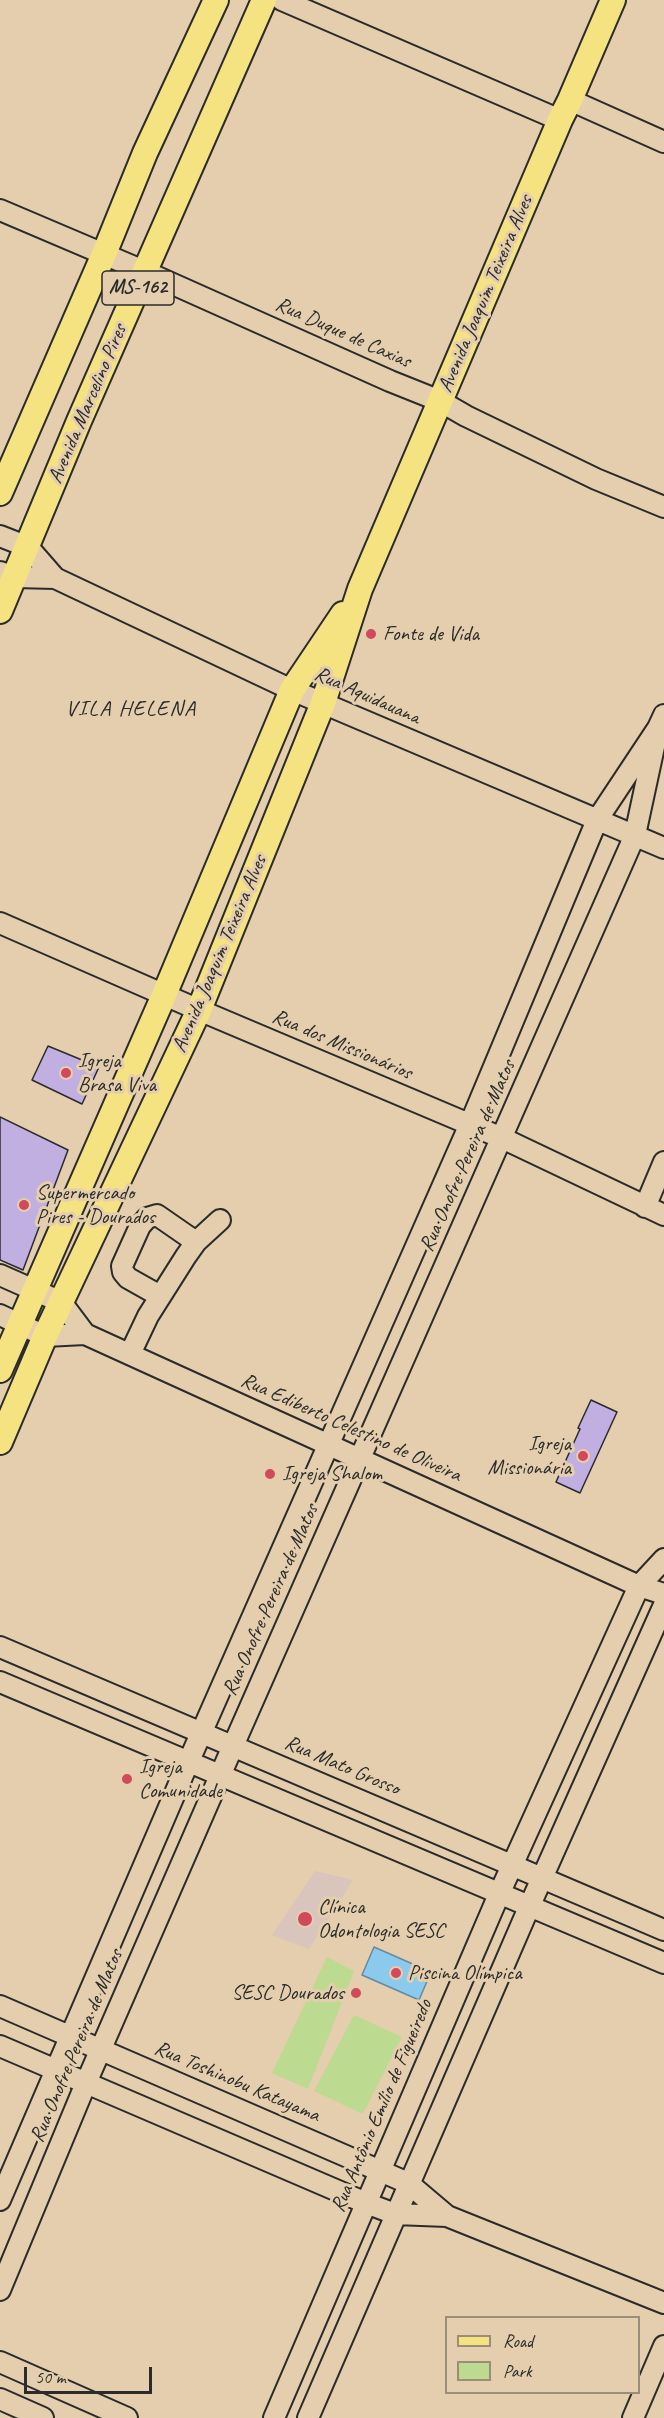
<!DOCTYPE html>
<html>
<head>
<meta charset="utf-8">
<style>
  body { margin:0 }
  #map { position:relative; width:664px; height:2418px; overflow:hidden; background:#e4cead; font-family:Caveat,sans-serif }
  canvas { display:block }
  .legend { position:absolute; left:445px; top:2316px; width:195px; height:78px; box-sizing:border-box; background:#e4cead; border:2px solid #9a8d79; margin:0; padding:8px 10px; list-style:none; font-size:18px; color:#2b2b2b }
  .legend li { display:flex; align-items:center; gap:12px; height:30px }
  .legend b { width:30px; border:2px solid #9a8d79 }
  .scale { position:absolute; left:24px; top:2367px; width:128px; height:27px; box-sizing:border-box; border:3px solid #2b2b2b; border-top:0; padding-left:8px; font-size:18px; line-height:21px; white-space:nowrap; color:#2b2b2b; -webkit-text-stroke:4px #e4cead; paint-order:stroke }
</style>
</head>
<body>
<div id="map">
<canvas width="664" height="2418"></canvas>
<ul class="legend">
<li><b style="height:8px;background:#f5e382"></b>Road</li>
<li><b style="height:16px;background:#bdda91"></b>Park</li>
</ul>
<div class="scale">50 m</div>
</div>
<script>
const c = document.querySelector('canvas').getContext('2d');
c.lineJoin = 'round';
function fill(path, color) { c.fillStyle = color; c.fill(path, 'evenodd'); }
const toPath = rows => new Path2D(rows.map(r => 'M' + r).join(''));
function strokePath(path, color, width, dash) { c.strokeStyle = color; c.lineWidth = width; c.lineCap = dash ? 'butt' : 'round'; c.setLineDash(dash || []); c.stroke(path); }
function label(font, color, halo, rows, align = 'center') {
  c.font = font + ' Caveat,sans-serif'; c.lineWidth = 6; c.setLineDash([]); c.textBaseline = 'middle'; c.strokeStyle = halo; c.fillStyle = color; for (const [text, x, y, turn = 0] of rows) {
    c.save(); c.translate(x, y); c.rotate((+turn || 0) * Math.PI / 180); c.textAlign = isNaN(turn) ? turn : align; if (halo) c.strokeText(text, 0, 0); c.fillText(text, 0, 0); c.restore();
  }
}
const built = toPath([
  [315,1871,353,1880,309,1949,272,1935]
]);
const green = toPath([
  [327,1957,354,1971,308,2089,272,2073],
  [354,2015,402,2037,363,2114,314,2091]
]);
const water = toPath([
  [374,1947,431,1972,419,2000,362,1975,374,1947]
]);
const building = toPath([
  [48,1046,99,1067,82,1104,32,1080,48,1046],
  [0,1117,68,1150,23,1270,0,1260,0,1117],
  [591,1400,617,1412,580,1493,556,1482,580,1429,578,1428,591,1400]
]);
const minor = toPath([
  [282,0,560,120],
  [570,100,664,142],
  [0,210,146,272,390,381,440,401,466,416,596,479,664,507],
  [0,536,28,547,55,578],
  [0,572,15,577,55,578,292,690,664,848],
  [0,923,199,1010,502,1138,664,1215],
  [645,1207,664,1162],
  [0,1275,61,1302,85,1334],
  [160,1296,128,1278,123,1272,122,1266,140,1226,147,1218,157,1215,196,1242],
  [0,1315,45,1336,85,1334,639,1586,664,1594],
  [130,1354,148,1316,186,1256,196,1242,220,1220],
  [0,1647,664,1930],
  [0,1682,664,1963],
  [0,2006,408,2183,447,2216,664,2303],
  [0,2046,366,2203,395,2214,447,2216],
  [0,2200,188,1763,470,1124,597,820,658,728,664,715],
  [0,2290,86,2083,233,1746,635,835,658,728],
  [0,2362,127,2418],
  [0,2399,43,2418],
  [274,2418,500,1892,639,1586,664,1559],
  [308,2418,530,1905,664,1605],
  [633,2418,664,2346]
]);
const major = toPath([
  [0,493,104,254,145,153,216,0],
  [0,611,79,421,264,0],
  [0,1370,164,995,292,690,343,614],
  [0,1442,45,1336,199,1010,323,703,360,589,560,120,570,100,613,0]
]);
const markers = [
  [371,634,6,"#d1495b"],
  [66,1073,6,"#d1495b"],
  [24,1205,6,"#d1495b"],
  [583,1456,6,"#d1495b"],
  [270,1474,6,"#d1495b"],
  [127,1779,6,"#d1495b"],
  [305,1919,8,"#d1495b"],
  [396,1973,6,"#d1495b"],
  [356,1993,6,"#d1495b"]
];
const shields = [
  [138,288,72]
];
const shieldNames = [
  ["MS-162",138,288]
];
const streetNames = [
  ["Avenida Joaquim Teixeira Alves",486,294,-67],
  ["Rua Duque de Caxias",343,333,24],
  ["Avenida Marcelino Pires",88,404,-67],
  ["Rua Aquidauana",367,696,24],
  ["Avenida Joaquim Teixeira Alves",220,954,-67],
  ["Rua dos Missionários",342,1045,23],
  ["Rua Onofre Pereira de Matos",468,1156,-66],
  ["Rua Ediberto Celestino de Oliveira",351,1428,24],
  ["Rua Onofre Pereira de Matos",271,1600,-66],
  ["Rua Mato Grosso",342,1766,23],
  ["Rua Onofre Pereira de Matos",77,2046,-67],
  ["Rua Toshinobu Katayama",237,2082,23],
  ["Rua Antônio Emílio de Figueiredo",382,2106,-67]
];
const poiNames = [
  ["Fonte de Vida",383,634],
  ["Igreja",78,1061],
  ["Brasa Viva",78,1085],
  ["Supermercado",36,1193],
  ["Pires - Dourados",36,1217],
  ["Igreja",571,1444,"right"],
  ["Missionária",571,1468,"right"],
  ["Igreja Shalom",282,1474],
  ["Igreja",139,1767],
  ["Comunidade",139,1791],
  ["Clínica",318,1907],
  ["Odontologia SESC",318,1931],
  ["Piscina Olímpica",408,1973],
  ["SESC Dourados",344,1993,"right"]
];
const neighbourhoodNames = [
  ["VILA HELENA",131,709]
];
fill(built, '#d9c5bc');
fill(green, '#bdda91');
fill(water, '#8ccaed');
strokePath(water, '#658a9f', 1.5);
fill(building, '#c0afe0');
strokePath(building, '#2b2b2b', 1.5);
strokePath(minor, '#2b2b2b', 24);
strokePath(major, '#2b2b2b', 28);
strokePath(minor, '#e4cead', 20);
strokePath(major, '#f5e382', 24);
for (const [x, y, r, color] of markers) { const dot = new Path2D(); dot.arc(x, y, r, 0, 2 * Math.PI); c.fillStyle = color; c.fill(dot); strokePath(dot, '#e4cead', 2); }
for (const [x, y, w] of shields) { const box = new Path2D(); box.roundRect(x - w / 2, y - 17, w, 34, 4.5); c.fillStyle = '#e4cead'; c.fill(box); strokePath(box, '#2b2b2b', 1.5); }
label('bold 20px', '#2b2b2b', null, shieldNames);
label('21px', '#2b2b2b', '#e4cead', streetNames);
label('21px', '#2b2b2b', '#e4cead', poiNames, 'left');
c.letterSpacing = '1.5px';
label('22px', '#2b2b2b', '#e4cead', neighbourhoodNames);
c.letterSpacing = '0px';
</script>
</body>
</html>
